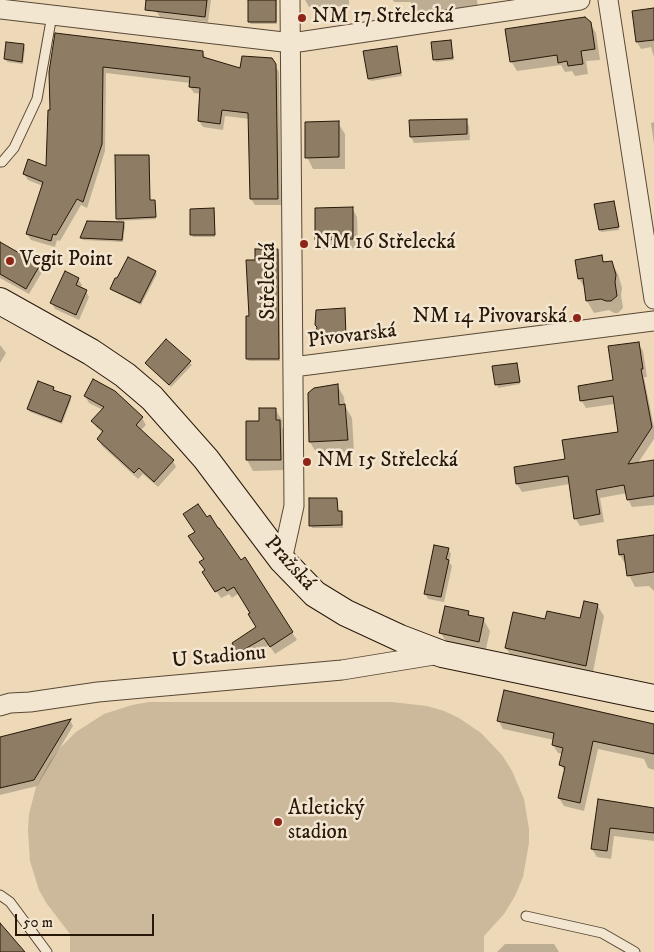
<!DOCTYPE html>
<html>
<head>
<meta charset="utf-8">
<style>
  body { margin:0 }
  #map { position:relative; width:654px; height:952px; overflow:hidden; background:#edd9b8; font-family:"IM FELL DW Pica",serif }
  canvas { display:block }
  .scale { position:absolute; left:15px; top:914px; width:139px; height:22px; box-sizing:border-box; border:2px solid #281809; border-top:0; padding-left:6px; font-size:15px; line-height:18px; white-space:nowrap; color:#281809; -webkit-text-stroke:4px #f3e6d1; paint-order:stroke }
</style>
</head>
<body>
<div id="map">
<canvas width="654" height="952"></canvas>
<div class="scale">50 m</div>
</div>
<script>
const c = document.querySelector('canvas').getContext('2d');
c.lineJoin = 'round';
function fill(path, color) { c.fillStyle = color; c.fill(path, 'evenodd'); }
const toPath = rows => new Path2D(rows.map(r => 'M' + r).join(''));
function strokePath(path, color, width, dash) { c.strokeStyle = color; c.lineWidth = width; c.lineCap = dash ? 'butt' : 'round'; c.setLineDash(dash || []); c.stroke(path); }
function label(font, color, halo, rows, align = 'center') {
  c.font = font + ' "IM FELL DW Pica",serif'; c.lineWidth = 5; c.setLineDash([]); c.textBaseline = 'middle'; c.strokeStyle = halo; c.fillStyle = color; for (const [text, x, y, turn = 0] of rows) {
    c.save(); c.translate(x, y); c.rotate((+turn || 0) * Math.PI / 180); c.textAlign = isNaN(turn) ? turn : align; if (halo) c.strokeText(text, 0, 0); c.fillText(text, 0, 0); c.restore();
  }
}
const green = toPath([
  [149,702,392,702,427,706,444,711,459,718,481,733,502,755,512,771,524,799,529,829,529,843,523,877,515,896,504,914,484,936,484,952,70,952,70,934,47,904,39,890,30,861,28,830,29,814,36,787,49,763,60,748,76,732,104,714,132,705]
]);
const shadow = toPath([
  [157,0,211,0,208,22,160,17,156,11],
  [249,0,277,0,277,24,251,24,249,22],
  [305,0,349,0,349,6,309,7],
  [393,0,477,0,478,8,415,17,411,10,411,2,394,2],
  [654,9,654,57,651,47,641,49,637,42],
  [590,23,596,33,600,60,586,61,588,74,575,76,572,71,565,72,561,65,517,71,511,61],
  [450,41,454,60,436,62,435,60],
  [23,45,25,48,23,64,7,62,6,59],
  [397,50,402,76,371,81,369,79],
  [203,52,206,59,242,70,275,65,279,72,281,205,255,205,251,199,250,119,225,116,223,130,203,127,199,121,201,94,194,93,190,87,190,83,106,73,105,151,87,208,81,205,60,241,57,240,55,247,31,240,27,234,43,186,28,180,24,174,47,168,52,111,51,73],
  [466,120,469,126,470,140,414,143,411,137],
  [654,122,654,144,651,123],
  [338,123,345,134,345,169,313,169,307,157],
  [148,156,150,158,150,202,155,202,156,204,156,219,118,221,117,218],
  [614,202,619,230,601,232,596,205],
  [352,208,357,217,358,248,322,249,317,240],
  [214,209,215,211,215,237,193,237,192,235],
  [123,223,125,226,123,242,83,240,81,238],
  [0,244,39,266,42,272,29,294,0,278],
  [277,250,279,253,280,361,249,361,247,359,250,317,256,261],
  [601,256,605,263,611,262,618,274,622,288,621,295,623,308,618,313,614,313,609,310,594,313,587,301,586,290,579,279],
  [155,272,157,274,141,305,113,291,112,288],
  [78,279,82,285,80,289,86,291,89,297,79,320,55,309,52,303],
  [344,310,347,340,340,343,334,340,318,341,316,339],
  [166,341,192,365,171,387,148,366],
  [638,343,643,351,647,377,644,377,654,427,654,439,638,463,654,461,654,505,632,507,628,499,627,493,600,498,604,522,580,526,575,518,570,484,522,492,517,484,620,433,615,404,586,408,581,400,615,381],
  [0,345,6,353,0,363],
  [516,364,520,384,498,388,494,367],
  [337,385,344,397,345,406,352,418,354,452,317,454,310,442,309,394],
  [54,388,55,391,70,397,71,400,62,424,30,412,28,409],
  [114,392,142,418,146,425,140,431,173,461,176,467,158,487,143,474,138,479,102,446,98,439,103,433,96,427,93,421,103,410,89,403,85,396],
  [275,409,282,420,282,427,285,433,286,470,253,471,247,460,261,422],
  [337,499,338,512,341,512,343,515,343,528,312,528,311,525],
  [654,536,654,591,649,586,635,587,629,575,627,567,620,555,618,541],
  [448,549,451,554,449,562,452,566,444,602,428,599,425,593],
  [245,559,297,640,275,654,269,645,243,660,234,644,258,627,252,613,239,593,232,598,229,594,221,598,208,579],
  [597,605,604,616,592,677,513,659,506,648,546,621,581,620],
  [468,612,471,617,483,619,490,631,485,653,448,645,441,633],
  [70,720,73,726,37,786,0,795,0,738],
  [498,720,654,724,654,770,648,768,644,759,598,749,584,811,564,806,559,798,565,772,561,765,563,754,558,753,553,745,554,740,503,729],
  [600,800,654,809,654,841,614,836,611,859,597,857,592,849],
  [505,944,554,944,559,952,497,952]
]);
const building = toPath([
  [146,0,207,0,205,17,145,10,146,0],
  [248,0,276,0,276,22,248,22,248,0],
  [654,8,654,40,636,42,632,11,654,8],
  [585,17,591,22,595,49,581,51,583,64,568,66,567,61,558,63,557,55,510,62,505,29,585,17],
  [55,33,203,51,203,57,240,68,242,56,272,58,276,64,278,199,250,199,248,113,222,110,220,124,198,121,200,88,189,87,190,77,103,67,102,144,83,202,77,199,56,235,53,234,51,241,26,234,43,182,23,174,28,159,46,166,48,110,50,110,49,72,55,33],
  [451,40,453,58,433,60,431,42,451,40],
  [6,42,24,44,22,62,4,59,6,42],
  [397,46,401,73,368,79,363,51,397,46],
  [467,119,467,134,410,137,409,120,467,119],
  [339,121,339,157,305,158,305,122,339,121],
  [115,155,149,155,150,200,155,200,156,217,116,219,115,155],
  [614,201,619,227,599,230,594,204,614,201],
  [353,207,353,239,315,240,315,208,353,207],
  [214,208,215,235,190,235,190,209,214,208],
  [87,221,124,222,122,240,80,238,87,221],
  [0,242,40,265,26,289,0,274,0,242],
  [255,249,278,249,279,359,246,359,246,316,249,316,246,260,255,260,255,249],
  [602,255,603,262,612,261,616,275,615,282,617,296,611,301,606,301,601,299,586,301,583,278,578,279,575,260,602,255],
  [128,257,156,271,140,303,110,289,115,278,117,278,128,257],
  [65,271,79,278,76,285,87,290,76,315,50,303,65,271],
  [345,308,346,337,338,341,332,338,315,339,317,327,315,325,316,310,345,308],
  [166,339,191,361,169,385,145,363,166,339],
  [639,342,643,369,641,369,652,427,628,464,654,460,654,496,627,500,624,485,596,490,600,514,574,519,568,476,516,484,514,467,565,459,562,440,618,432,613,396,580,401,578,386,613,380,608,346,639,342],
  [517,363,520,382,495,385,492,366,517,363],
  [93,379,115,391,143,417,136,425,174,460,154,482,139,468,134,473,97,439,103,431,91,421,104,407,84,396,93,379],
  [38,381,54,387,53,390,71,396,61,422,27,409,38,381],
  [338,384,339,405,345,404,348,440,309,442,308,393,314,388,338,384],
  [259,408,276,408,276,420,280,420,281,460,246,460,246,421,259,421,259,408],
  [309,498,337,498,338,511,342,511,342,525,309,526,309,498],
  [198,504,207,517,210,515,218,528,219,528,241,560,245,557,293,632,270,647,264,638,238,653,232,643,256,627,248,614,250,613,234,587,227,591,224,587,215,592,202,572,205,570,199,562,204,559,188,536,195,532,183,514,198,504],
  [654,535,654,572,627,576,624,554,619,555,617,540,654,535],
  [434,545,449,548,446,559,449,560,441,597,424,594,434,545],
  [584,601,598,604,586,666,505,648,513,612,545,619,547,611,580,618,584,601],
  [445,606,469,611,468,615,484,618,479,642,439,633,445,606],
  [504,690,654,724,654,754,593,741,580,803,558,798,565,767,559,765,563,748,552,745,554,733,497,721,504,690],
  [71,719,34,780,0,788,0,737,71,719],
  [598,799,654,808,654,833,610,828,607,851,591,849,598,799],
  [0,923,25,952,0,952,0,923]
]);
const lane = toPath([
  [0,162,2,162,14,148,37,99,52,15],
  [0,895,10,902,47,952],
  [526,916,602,933,635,952]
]);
const street = toPath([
  [608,0,654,299],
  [0,9,292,43,580,0],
  [293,367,654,321],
  [282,560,294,506,290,0],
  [0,706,10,703,30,702,98,692,342,670,440,654]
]);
const secondary = toPath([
  [0,301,91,352,125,375,152,398,206,459,282,560,315,594,346,613,400,638,442,654,654,698]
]);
const markers = [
  [302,18,5,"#8f2418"],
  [304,244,5,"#8f2418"],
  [10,261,5,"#8f2418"],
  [577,318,5,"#8f2418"],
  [307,462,5,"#8f2418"],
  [278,822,5,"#8f2418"]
];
const poiNames = [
  ["NM 17 Střelecká",312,18],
  ["NM 16 Střelecká",314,244],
  ["Vegit Point",20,261],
  ["NM 14 Pivovarská",567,318,"right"],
  ["NM 15 Střelecká",317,462],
  ["Atletický",288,810],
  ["stadion",288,834]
];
const streetNames = [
  ["Střelecká",270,281,-90],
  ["Pivovarská",352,337,-7],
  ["Pražská",289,564,48],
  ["U Stadionu",219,658,-5]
];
fill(green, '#ccb89a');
fill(shadow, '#0003');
fill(building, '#8e7c64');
strokePath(building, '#281809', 1);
strokePath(lane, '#594835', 11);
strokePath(street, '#594835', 21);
strokePath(secondary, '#281809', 28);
strokePath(lane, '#f3e6d1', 9);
strokePath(street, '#f3e6d1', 19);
strokePath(secondary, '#f3e6d1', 26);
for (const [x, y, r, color] of markers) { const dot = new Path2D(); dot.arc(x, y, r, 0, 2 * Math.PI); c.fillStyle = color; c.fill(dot); strokePath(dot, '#f3e6d1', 2); }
label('21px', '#281809', '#f3e6d1', poiNames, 'left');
label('21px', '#281809', '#f3e6d1', streetNames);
</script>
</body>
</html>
